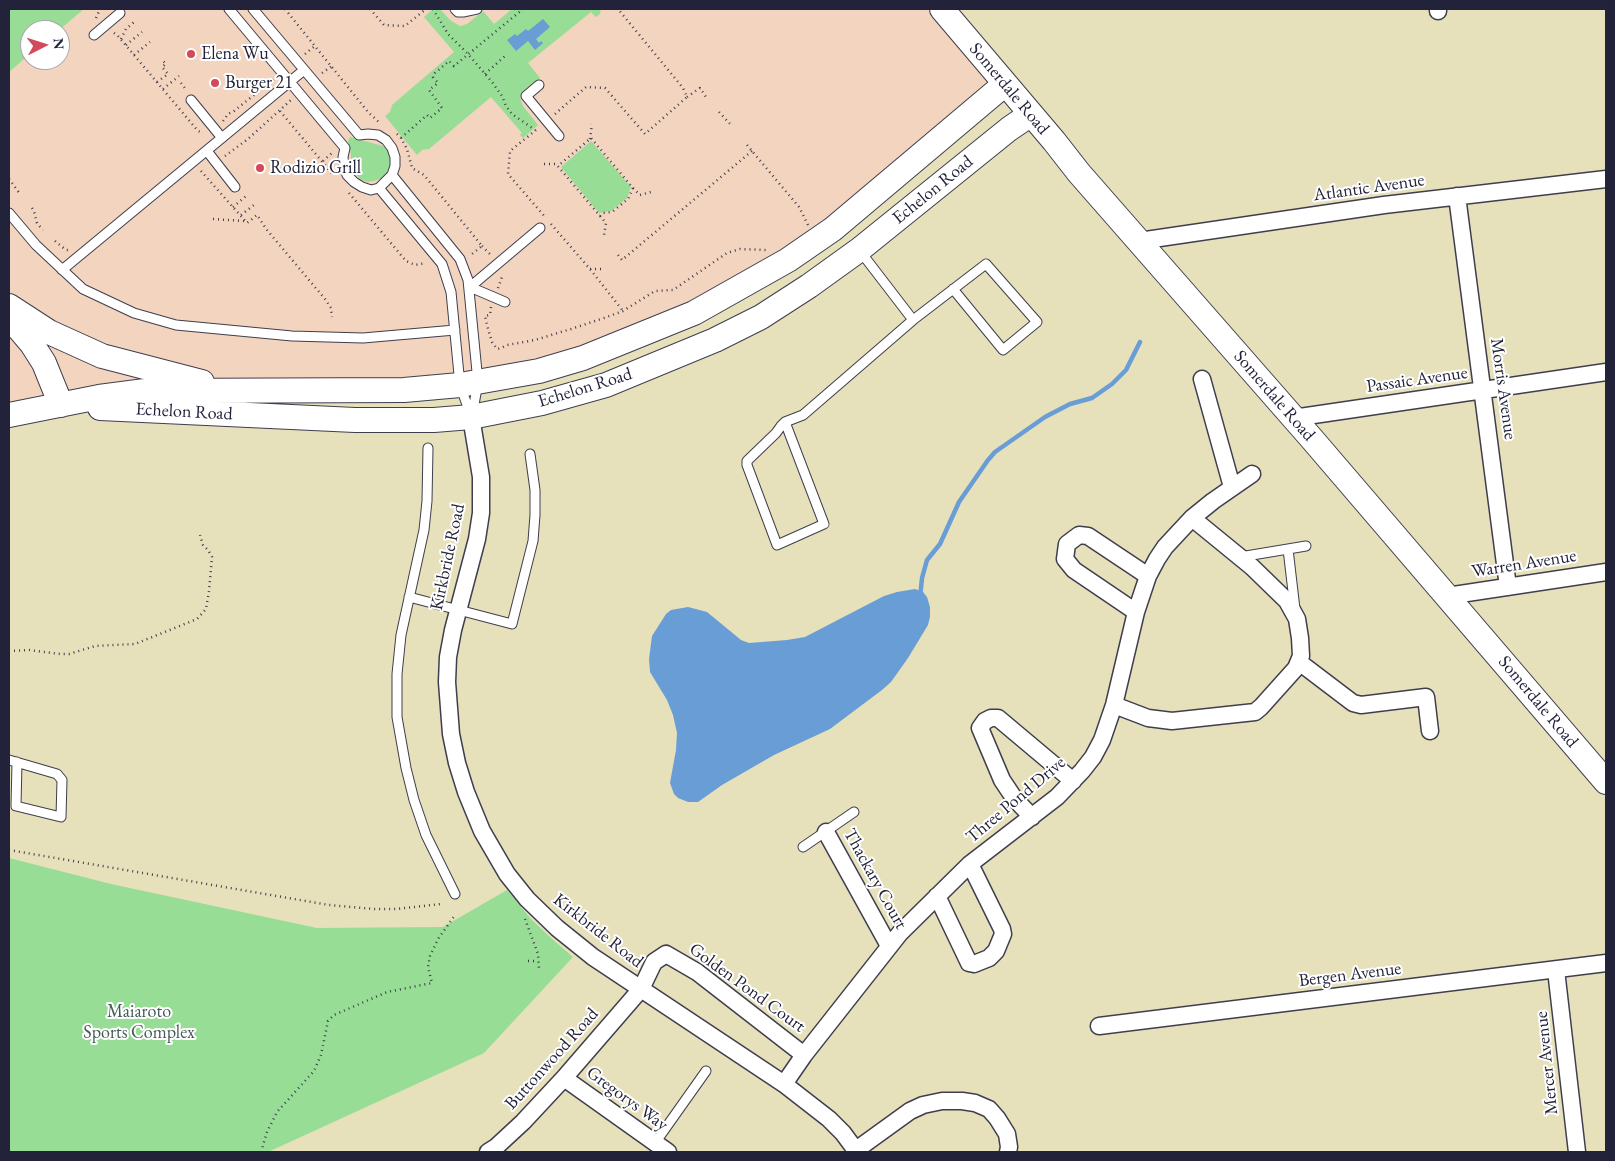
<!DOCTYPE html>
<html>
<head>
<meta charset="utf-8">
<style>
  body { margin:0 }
  #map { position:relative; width:1615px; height:1161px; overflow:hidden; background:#e6e0bb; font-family:"EB Garamond",serif }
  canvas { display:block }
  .frame { position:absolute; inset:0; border:10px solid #22223b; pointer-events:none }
  .north { position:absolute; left:20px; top:20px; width:50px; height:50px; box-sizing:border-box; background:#fff; border:1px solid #a7a7b1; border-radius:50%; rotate:85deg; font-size:14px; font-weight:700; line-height:20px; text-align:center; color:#22223b }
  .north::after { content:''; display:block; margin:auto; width:18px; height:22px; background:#d1495b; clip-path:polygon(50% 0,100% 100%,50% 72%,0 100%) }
</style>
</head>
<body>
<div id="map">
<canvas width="1615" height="1161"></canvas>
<div class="frame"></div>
<div class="north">N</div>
</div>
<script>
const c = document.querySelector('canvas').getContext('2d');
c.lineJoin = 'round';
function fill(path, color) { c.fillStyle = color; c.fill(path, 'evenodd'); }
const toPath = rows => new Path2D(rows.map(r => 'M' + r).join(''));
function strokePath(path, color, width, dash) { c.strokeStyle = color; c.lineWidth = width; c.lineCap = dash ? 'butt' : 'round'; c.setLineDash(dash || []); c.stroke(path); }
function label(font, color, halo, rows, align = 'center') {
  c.font = font + ' "EB Garamond",serif'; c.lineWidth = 4; c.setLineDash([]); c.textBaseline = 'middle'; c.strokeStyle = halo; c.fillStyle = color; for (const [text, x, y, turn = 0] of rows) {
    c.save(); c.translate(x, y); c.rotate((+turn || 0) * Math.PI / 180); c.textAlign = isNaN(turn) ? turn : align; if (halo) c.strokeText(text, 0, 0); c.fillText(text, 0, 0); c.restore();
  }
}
const built = toPath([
  [9,9,942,9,1005,84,788,260,539,371,9,415],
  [30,30,60,30,60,60,30,60]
]);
const green = toPath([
  [9,9,84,9,59,30,30,30,30,54,9,72],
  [433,9,440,9,450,20,460,26,467,24,483,11,494,24,512,9,601,9,600,14,596,17,591,12,528,63,540,78,524,90,520,98,523,106,538,125,523,138,520,135,522,133,491,97,429,149,422,150,417,155,385,116,390,112,392,105,454,52,424,17],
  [350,137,383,146,388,151,391,159,390,166,387,173,382,178,374,181,367,182,360,179,355,173,351,167,351,154,348,141],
  [591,141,631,187,627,198,611,211,599,213,561,167],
  [9,858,111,884,317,928,443,927,507,890,531,919,551,938,573,957,484,1053,268,1152,9,1152]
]);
const water = toPath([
  [543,19,550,27,536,39,539,43,541,41,543,43,535,50,528,41,516,51,507,40,515,34,517,36,526,29,528,31],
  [915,589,923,592,927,597,930,607,930,617,928,625,908,658,891,682,882,690,830,729,774,755,722,785,698,802,688,802,678,798,674,794,670,783,676,750,677,733,673,715,667,700,650,672,649,659,652,636,666,614,671,610,688,607,707,612,741,640,749,643,787,640,805,637,884,596,897,592]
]);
const stream = toPath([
  [920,598,922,578,927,560,940,544,959,502,988,460,995,452,1045,417,1070,404,1092,398,1112,384,1126,370,1140,342]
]);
const path = toPath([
  [285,9,368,112,380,123],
  [370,9,384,25,405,26,426,9],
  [433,9,448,34,468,54,492,82,502,96,506,106,512,114,535,130],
  [96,18,100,9],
  [114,33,118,36,198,131,203,133],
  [121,39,126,29,134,22],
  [126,45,142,32],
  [305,54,315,46],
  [134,55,150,42],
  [322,73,332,66],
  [485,74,505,56],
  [157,82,168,74,162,67,166,64,161,59],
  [181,83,187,91],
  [163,89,179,76],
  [687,97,700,88,706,97],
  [280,111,334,176],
  [719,112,732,126],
  [555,114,586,87,605,88,645,134,687,97,683,88,618,9],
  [223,121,228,114,234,111,274,79],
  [536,130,510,151,508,174,546,218],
  [397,134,401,138,407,149,412,168,424,175,482,246,472,254],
  [401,138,427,115,430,118,442,108,429,90,438,83,433,77,435,73,449,61,454,66,523,9],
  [590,139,592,124],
  [747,145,799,207,808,225],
  [225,156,248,139,291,100],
  [323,161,332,153],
  [544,164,556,164,600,216,603,213,612,212,628,199,633,188,591,138,558,166],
  [201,171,247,223,257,215,267,230,325,299,331,308,332,317],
  [9,179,20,194],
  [633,188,640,195,651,192],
  [349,193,406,261,415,265,426,263],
  [233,207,246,196],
  [32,208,34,211,37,223,43,230],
  [241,215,254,205],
  [600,216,606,223,604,235],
  [213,219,244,221],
  [551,224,590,269,623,311],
  [55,241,66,250,69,250],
  [482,246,491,255],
  [618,255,622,260,752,151],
  [590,269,601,269,603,267],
  [498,288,503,274],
  [491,307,490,315,485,316,488,329,492,342,497,349,501,348,507,345,535,340,571,329,604,318,623,311,655,291,673,290,727,253,740,249,767,250],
  [9,651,29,650,60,654,69,654,95,646,135,644,197,619,206,609,209,591,212,557,208,550,203,545,200,535],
  [9,850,329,905,374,909,396,909,441,904],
  [525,919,538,954,539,969],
  [528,961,538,961],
  [261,1152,267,1132,277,1112,314,1071,321,1055,328,1021,334,1015,387,992,432,983,428,967,430,956,438,939,455,915]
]);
const lane = toPath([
  [229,9,345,148,343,157,344,166,347,175,354,182,362,187,371,190,379,188,392,175,395,166,395,157,392,148,386,140,378,135,368,134,359,135,253,9],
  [455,9,458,12,463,12,477,9],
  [94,35,120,13],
  [539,85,526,96,559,136],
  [191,100,222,138],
  [207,151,235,187],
  [392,175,460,259,468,280,478,382,472,416],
  [379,188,442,264,451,292,460,385,471,416],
  [9,213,36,245,83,289,134,313,176,325,292,336,363,338,455,330],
  [860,251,913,320],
  [62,270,304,70],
  [505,302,470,287,540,228],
  [785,422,824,524,777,545,747,465,747,461,776,433,781,426,785,422,803,415,913,320,986,264,1037,322,1003,350,953,289],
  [428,448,427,501,424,530,401,635,397,674,397,717,406,768,414,800,426,835,455,894],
  [1288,549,1295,609],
  [1240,557,1306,546],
  [409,597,512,624,533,541,535,515,535,490,530,454],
  [9,760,57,774,62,780,61,817,16,806,17,762],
  [803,847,854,812],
  [655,1143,706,1071]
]);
const street = toPath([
  [1438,9,1438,11],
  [1457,196,1508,587],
  [1139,241,1384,205,1606,179],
  [1202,379,1232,487],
  [471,417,481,477,481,513,477,539,453,630,448,657,447,682,451,734,457,763,466,792,482,831,507,874,527,899,557,928,593,957,784,1084,829,1119,843,1133,857,1152],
  [1293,418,1606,372],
  [1447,596,1606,572],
  [1136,612,1074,570,1065,559,1067,544,1079,535,1088,536,1148,576],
  [1299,662,1353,703,1361,705,1426,697,1430,731],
  [1114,705,1148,718,1172,721,1255,712,1261,707,1296,668,1301,656,1300,638,1297,619,1287,601,1252,567,1192,518],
  [1032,817,1014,798,1002,780,980,728,985,721,991,718,998,718,1073,781],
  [826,832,889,946],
  [937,896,969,963,974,964,989,958,996,951,1003,934,1002,929,970,864],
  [1556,970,1577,1152],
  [1099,1026,1606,963],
  [564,1078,668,1152],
  [784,1084,804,1055,900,933,970,864,1057,797,1082,771,1093,757,1102,740,1114,705,1136,612,1148,576,1157,559,1165,547,1192,518,1213,501,1252,474],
  [856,1150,910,1111,923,1105,942,1101,962,1101,975,1103,989,1109,997,1118,1007,1134,1009,1147,1008,1152],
  [488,1152,496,1147,523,1122,564,1078,641,989,654,962,666,954,697,972,804,1055]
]);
const secondary = toPath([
  [942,9,1054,141,1079,173,1312,439,1606,782],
  [9,306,49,332,102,356,202,382],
  [9,317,32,344,44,363,61,405],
  [100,408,355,420,434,420,471,417,542,403,606,385,715,340,761,317,809,286,859,250,1009,129,1031,114],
  [9,415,99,397,145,391,404,390,460,385,539,371,583,358,694,313,788,260,833,229,1005,84]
]);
const markers = [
  [191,54,5,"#d1495b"],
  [215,83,5,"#d1495b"],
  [260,168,5,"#d1495b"]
];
const poiNames = [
  ["Elena Wu",201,54],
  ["Burger 21",225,83],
  ["Rodizio Grill",270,168]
];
const streetNames = [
  ["Somerdale Road",1009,89,50],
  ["Atlantic Avenue",1369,188,-8],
  ["Echelon Road",933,190,-39],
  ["Passaic Avenue",1417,380,-8],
  ["Echelon Road",585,388,-17],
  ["Morris Avenue",1503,389,82],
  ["Somerdale Road",1274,396,49],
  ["Echelon Road",184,412,3],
  ["Kirkbride Road",448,557,-78],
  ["Warren Avenue",1524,564,-9],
  ["Somerdale Road",1538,702,50],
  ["Three Pond Drive",1016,800,-40],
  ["Thackary Court",875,879,61],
  ["Kirkbride Road",598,931,38],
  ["Bergen Avenue",1350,975,-7],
  ["Golden Pond Court",747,988,36],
  ["Buttonwood Road",552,1059,-48],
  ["Mercer Avenue",1547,1063,-96],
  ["Gregorys Way",627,1099,36]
];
const parkNames = [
  ["Maiaroto",139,1012],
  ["Sports Complex",139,1033]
];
fill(built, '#f3d4bf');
fill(green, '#97dd96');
fill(water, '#699dd5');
strokePath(stream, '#699dd5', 4.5);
strokePath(lane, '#3f3e4e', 11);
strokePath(street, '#3f3e4e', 19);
strokePath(secondary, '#3f3e4e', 26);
strokePath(path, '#3f3e4e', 2.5, [1, 4]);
strokePath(lane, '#fff', 9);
strokePath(street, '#fff', 16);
strokePath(secondary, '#fff', 24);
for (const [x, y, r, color] of markers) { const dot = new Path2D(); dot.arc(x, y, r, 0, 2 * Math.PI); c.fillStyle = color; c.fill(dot); strokePath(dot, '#fff', 2); }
label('18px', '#22223b', '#fff', poiNames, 'left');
label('18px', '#22223b', '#fff', streetNames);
label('18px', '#455a56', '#fff', parkNames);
</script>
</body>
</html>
